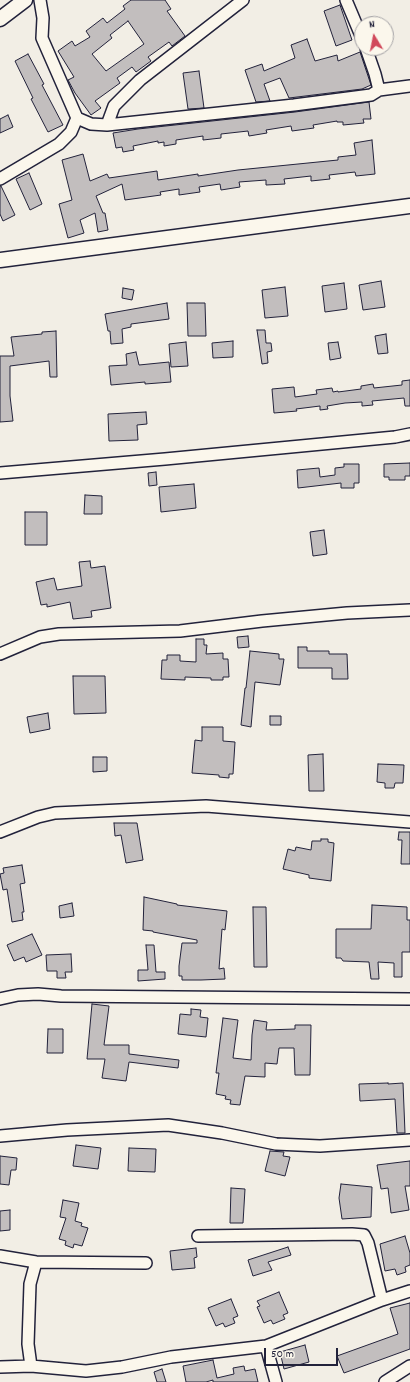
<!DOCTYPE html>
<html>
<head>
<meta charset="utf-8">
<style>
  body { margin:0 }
  #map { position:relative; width:410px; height:1382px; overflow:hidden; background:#f2eee5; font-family:Dekko,sans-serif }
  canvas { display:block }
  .north { position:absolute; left:354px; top:16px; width:40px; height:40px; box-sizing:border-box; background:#fbf7ec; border:1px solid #a4a2a5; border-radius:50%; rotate:350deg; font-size:11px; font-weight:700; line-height:16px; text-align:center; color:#22223b }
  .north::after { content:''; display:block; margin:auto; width:14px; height:18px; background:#d1495b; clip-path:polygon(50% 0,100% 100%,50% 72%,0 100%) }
  .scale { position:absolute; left:264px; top:1348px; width:74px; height:18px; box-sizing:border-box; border:2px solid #22223b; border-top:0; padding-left:5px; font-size:12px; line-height:14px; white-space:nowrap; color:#22223b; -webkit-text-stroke:3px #fbf7ec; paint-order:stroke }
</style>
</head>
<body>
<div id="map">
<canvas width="410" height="1382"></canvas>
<div class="north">N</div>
<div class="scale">50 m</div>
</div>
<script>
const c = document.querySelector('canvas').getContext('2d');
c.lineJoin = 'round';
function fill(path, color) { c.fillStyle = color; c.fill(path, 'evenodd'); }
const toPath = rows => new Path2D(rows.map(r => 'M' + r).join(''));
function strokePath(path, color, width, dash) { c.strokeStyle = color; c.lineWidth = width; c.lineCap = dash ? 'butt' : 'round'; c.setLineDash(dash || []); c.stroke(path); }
const building = toPath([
  [131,0,165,0,171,9,167,11,185,36,172,46,169,42,148,57,151,61,136,72,132,67,117,78,120,83,95,101,101,108,91,115,75,93,68,80,74,77,58,51,72,41,75,46,90,37,86,31,103,18,107,23,125,9,123,6,131,0],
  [128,21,144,44,106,71,92,54,112,38,110,35,128,21],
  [340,5,352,40,336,46,324,11,340,5],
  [307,39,315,61,337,55,338,61,360,52,371,85,362,89,289,98,280,78,264,84,270,101,256,102,245,70,262,64,264,71,295,58,291,45,307,39],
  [28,54,44,84,42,85,63,125,48,132,31,99,33,98,15,61,28,54],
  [199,71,204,108,188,109,183,73,199,71],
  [369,102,371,119,363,119,364,123,343,125,343,122,337,122,337,121,313,125,314,128,292,131,291,126,266,130,267,133,249,136,248,131,221,134,221,138,203,140,203,136,176,140,176,144,164,146,164,142,158,143,158,141,133,146,134,150,123,152,122,147,116,148,113,133,138,129,295,112,369,102],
  [8,115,13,127,0,133,0,119,8,115],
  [372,140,375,174,356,176,355,172,329,175,330,179,311,181,311,176,284,179,285,184,266,185,266,180,239,182,240,187,221,190,220,184,199,187,200,192,179,195,179,189,160,192,161,195,125,200,122,184,96,196,103,213,105,213,108,230,98,232,95,213,80,220,84,233,68,238,59,204,72,200,62,160,83,154,90,181,107,174,109,178,157,171,158,180,198,174,198,176,238,170,338,160,338,157,356,155,354,143,372,140],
  [29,173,42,204,30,210,16,179,29,173],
  [0,186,1,186,15,215,3,221,0,214,0,186],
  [381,281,385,307,363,310,359,285,381,281],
  [344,283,347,309,325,312,322,286,344,283],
  [285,287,288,316,265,318,262,290,285,287],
  [123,288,134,290,132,300,122,298,123,288],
  [167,303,169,319,131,324,131,327,122,329,123,343,111,344,110,331,108,331,105,314,167,303],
  [187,303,205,303,206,336,188,336,187,303],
  [257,330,265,330,266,343,271,343,272,351,267,352,268,363,262,364,257,330],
  [56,331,57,377,50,377,49,361,10,366,10,396,13,421,0,422,0,356,14,356,11,337,42,334,42,332,56,331],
  [386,334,388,353,378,354,375,336,386,334],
  [233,341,233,357,213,358,212,343,233,341],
  [186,342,188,366,171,367,169,344,186,342],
  [338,342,341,358,330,360,328,343,338,342],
  [136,352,139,365,169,362,171,382,145,384,145,382,111,385,109,366,127,365,126,354,136,352],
  [410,380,410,406,405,406,404,398,372,401,373,405,362,406,362,402,345,403,327,406,328,409,320,410,320,406,296,409,297,411,274,413,272,389,294,387,295,397,317,394,316,390,332,388,333,392,338,391,338,392,361,389,361,386,373,384,374,388,402,385,402,381,410,380],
  [146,412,147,424,137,425,138,440,109,441,108,414,146,412],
  [410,463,410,476,405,476,405,480,389,480,389,477,384,477,384,464,410,463],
  [344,464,359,464,359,483,354,483,354,488,341,488,341,483,298,488,297,470,319,468,320,477,335,475,335,468,344,467,344,464],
  [156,472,157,485,149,486,148,473,156,472],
  [194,484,196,508,161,512,159,487,194,484],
  [85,495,102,496,102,514,84,514,85,495],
  [25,512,47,512,47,545,25,545,25,512],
  [324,530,327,554,313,556,310,532,324,530],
  [90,561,91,568,105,566,111,608,91,611,92,617,73,619,70,602,47,607,47,604,41,605,36,582,54,578,57,590,82,586,79,562,90,561],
  [248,636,249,647,238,648,237,637,248,636],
  [196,639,204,639,204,645,207,645,206,654,223,653,223,659,228,659,229,677,223,677,223,680,211,680,211,678,185,677,185,680,161,679,162,660,167,660,167,655,180,655,180,661,196,662,196,639],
  [298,647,307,647,307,651,329,651,329,654,347,654,348,679,332,679,332,668,298,668,298,647],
  [250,651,279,654,279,659,284,659,280,685,255,682,251,727,241,725,245,688,246,688,250,651],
  [73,676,105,676,106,713,74,714,73,676],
  [48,713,50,729,30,733,27,717,48,713],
  [270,716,281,716,281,725,270,725,270,716],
  [202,727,223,727,223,741,235,742,233,774,229,774,229,778,219,777,219,775,192,773,195,740,202,741,202,727],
  [323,754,324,791,309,791,308,755,323,754],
  [93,757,107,757,107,771,93,772,93,757],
  [378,764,404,765,403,783,395,783,394,788,385,788,385,783,377,782,378,764],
  [114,823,137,823,143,860,126,863,121,835,115,836,114,823],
  [399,832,410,832,410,864,401,864,402,840,398,840,399,832],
  [321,839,328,839,328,842,334,843,331,881,309,878,309,875,283,869,288,849,295,851,296,847,311,850,312,841,321,841,321,839],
  [22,865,25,883,20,884,24,912,22,912,23,920,12,922,7,889,3,890,0,874,4,873,3,868,22,865],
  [144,897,177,904,177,905,227,911,225,930,222,929,219,969,224,968,225,979,201,980,182,980,182,976,179,976,179,966,182,943,197,943,197,940,153,932,153,931,143,930,144,897],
  [72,903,74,916,60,918,59,906,72,903],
  [372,905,407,907,407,920,410,920,410,952,402,952,402,977,394,977,394,963,378,962,379,979,371,979,369,962,343,961,341,958,336,958,336,929,371,929,372,905],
  [253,907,266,907,267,967,254,967,253,907],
  [32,934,42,955,26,962,24,957,14,961,7,945,32,934],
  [146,945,154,945,156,972,165,972,165,979,138,981,138,970,148,970,146,945],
  [71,954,72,972,65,972,66,978,57,978,57,971,47,971,46,955,71,954],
  [92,1004,109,1006,104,1045,129,1045,129,1054,179,1060,178,1068,129,1062,126,1081,102,1078,105,1059,87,1059,92,1004],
  [191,1009,201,1010,200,1017,208,1018,206,1037,178,1034,180,1014,191,1015,191,1009],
  [223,1018,238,1020,233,1058,251,1060,252,1035,254,1020,267,1022,266,1030,295,1029,295,1025,311,1025,310,1075,295,1075,294,1048,279,1048,277,1064,265,1063,265,1077,245,1076,240,1105,230,1104,231,1100,225,1099,226,1096,216,1094,219,1073,216,1073,223,1018],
  [48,1029,63,1029,63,1053,47,1053,48,1029],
  [388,1083,388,1084,403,1083,405,1133,397,1133,395,1099,360,1101,359,1084,388,1083],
  [76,1145,101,1148,98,1169,73,1166,76,1145],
  [129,1148,156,1149,155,1172,128,1171,129,1148],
  [270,1151,284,1152,283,1156,290,1157,285,1176,265,1171,270,1151],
  [0,1156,17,1158,16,1170,11,1170,9,1185,0,1184,0,1156],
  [410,1161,410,1186,405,1186,409,1210,391,1213,388,1188,381,1189,377,1165,410,1161],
  [341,1184,372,1187,371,1217,342,1219,339,1198,341,1184],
  [231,1188,245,1189,243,1223,230,1223,231,1188],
  [63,1200,79,1203,75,1221,82,1223,81,1226,88,1228,82,1246,74,1244,73,1248,65,1245,66,1241,59,1239,66,1218,60,1217,63,1200],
  [10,1210,10,1230,0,1231,0,1211,10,1210],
  [405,1236,410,1253,410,1265,405,1267,406,1272,397,1275,395,1269,385,1271,380,1244,405,1236],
  [288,1247,291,1255,268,1262,272,1270,253,1276,248,1260,288,1247],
  [196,1248,197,1257,194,1258,195,1268,172,1270,170,1251,196,1248],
  [279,1292,288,1313,283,1315,285,1319,273,1324,271,1320,264,1323,257,1307,260,1306,257,1301,279,1292],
  [231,1299,238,1316,233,1318,235,1323,225,1327,223,1323,216,1326,208,1308,231,1299],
  [410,1303,410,1349,344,1373,337,1356,398,1334,390,1308,410,1303],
  [305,1345,309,1362,284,1369,280,1352,305,1345],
  [213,1360,217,1378,234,1374,233,1368,244,1366,245,1371,255,1369,258,1382,213,1382,213,1380,206,1382,186,1382,183,1366,213,1360],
  [162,1369,166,1382,157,1382,154,1372,162,1369]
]);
const minor = toPath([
  [40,0,43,18,42,38,77,118,91,124,107,125,294,105,371,95,379,90,410,86],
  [346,0,362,38],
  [366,48,375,74,379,90],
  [107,125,114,106,140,80,243,0],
  [0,179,59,144,71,132,77,118],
  [0,473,165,459,395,437,410,434],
  [0,654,40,637,59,634,180,631,262,621,347,613,410,610],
  [0,832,38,817,55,813,206,806,410,822],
  [0,999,18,995,38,994,61,996,410,999],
  [0,1136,67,1130,168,1125,222,1133,276,1144,320,1146,410,1140],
  [198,1236,352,1234,364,1235,368,1243,382,1300],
  [0,1256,36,1262,146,1263],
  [266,1346,276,1382],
  [31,1366,28,1344,30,1284,36,1262],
  [0,1367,31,1366,86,1371,122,1367,171,1357,266,1346,382,1300,410,1291],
  [385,1382,410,1366]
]);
const tertiary = toPath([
  [0,19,25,0],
  [0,260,410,206]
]);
fill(building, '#c2bebe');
strokePath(building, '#22223b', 1);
strokePath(minor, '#22223b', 14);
strokePath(tertiary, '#22223b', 17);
strokePath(minor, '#fbf7ec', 11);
strokePath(tertiary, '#fbf7ec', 14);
</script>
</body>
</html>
